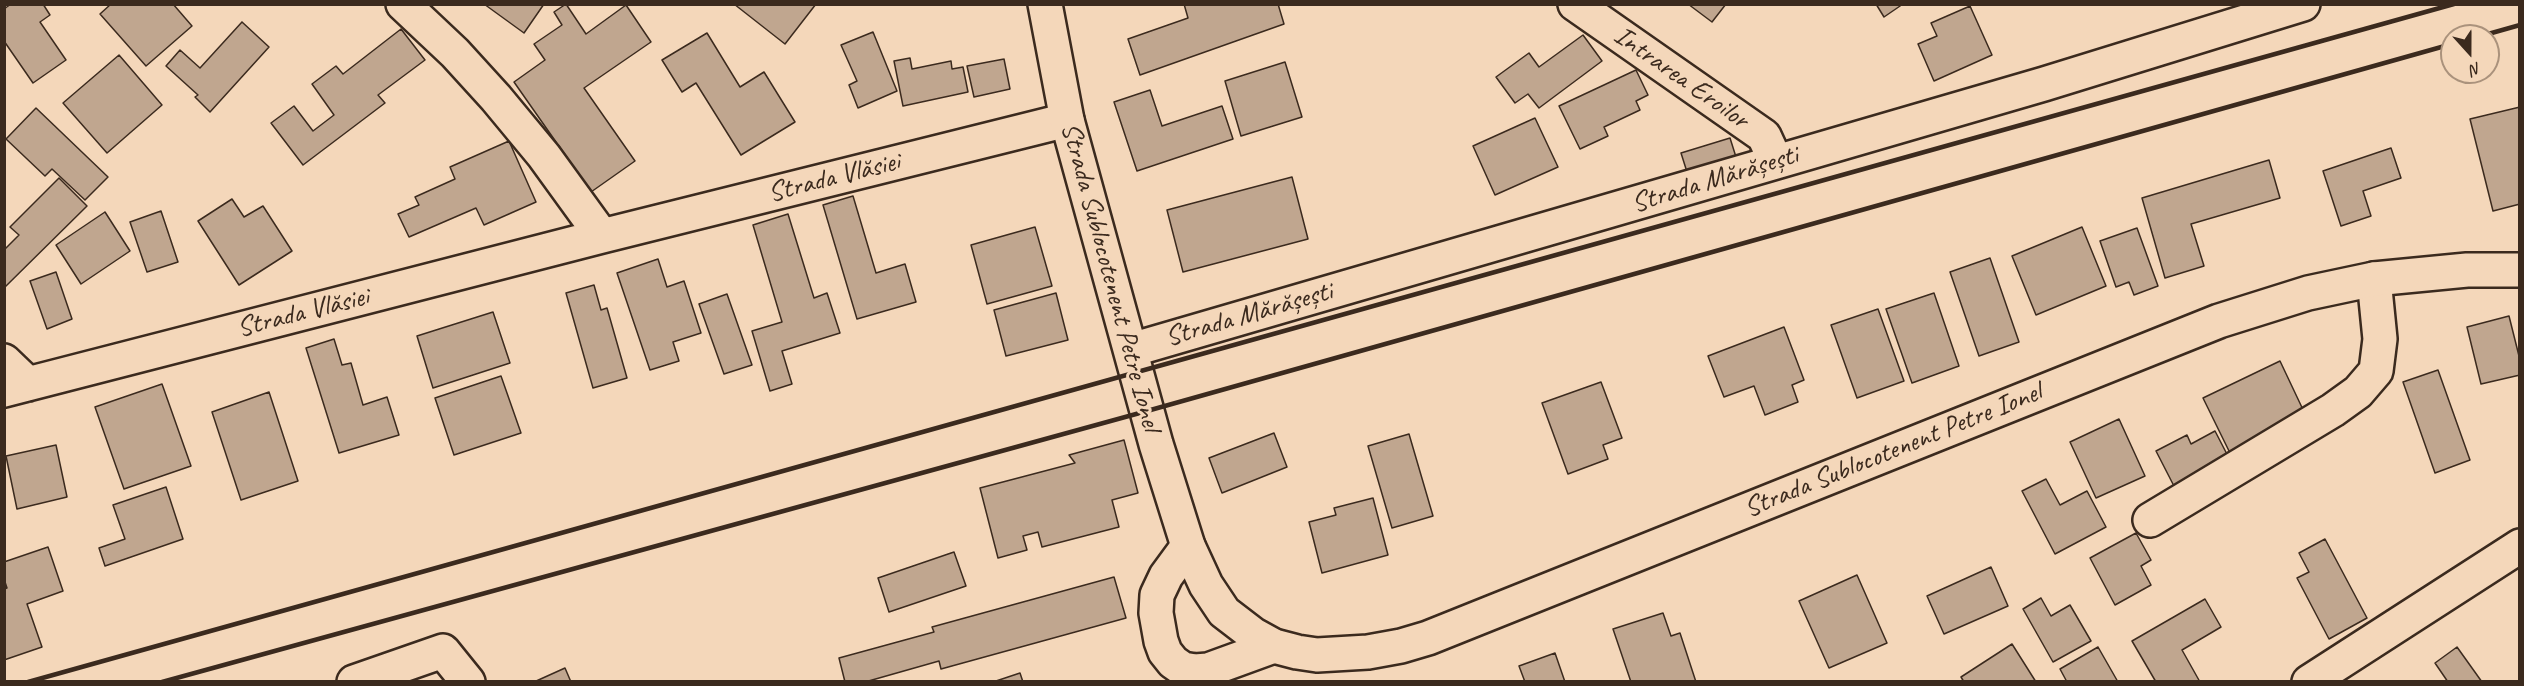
<!DOCTYPE html>
<html>
<head>
<meta charset="utf-8">
<style>
  body { margin:0 }
  #map { position:relative; width:2524px; height:686px; overflow:hidden; background:#f4d7ba; font-family:Caveat,sans-serif }
  canvas { display:block }
  .frame { position:absolute; inset:0; border:6px solid #3b2a1e; pointer-events:none }
  .north { position:absolute; left:2440px; top:24px; width:60px; height:60px; box-sizing:border-box; background:#f4d7ba; border:2px solid #aa927c; border-radius:50%; rotate:159deg; font-size:16px; font-weight:700; line-height:24px; text-align:center; color:#3b2a1e }
  .north::after { content:''; display:block; margin:auto; width:21px; height:27px; background:#3b2a1e; clip-path:polygon(50% 0,100% 100%,50% 72%,0 100%) }
</style>
</head>
<body>
<div id="map">
<canvas width="2524" height="686"></canvas>
<div class="frame"></div>
<div class="north">N</div>
</div>
<script>
const c = document.querySelector('canvas').getContext('2d');
c.lineJoin = 'round';
function fill(path, color) { c.fillStyle = color; c.fill(path, 'evenodd'); }
const toPath = rows => new Path2D(rows.map(r => 'M' + r).join(''));
function strokePath(path, color, width, dash) { c.strokeStyle = color; c.lineWidth = width; c.lineCap = dash ? 'butt' : 'round'; c.setLineDash(dash || []); c.stroke(path); }
function label(font, color, halo, rows, align = 'center') {
  c.font = font + ' Caveat,sans-serif'; c.lineWidth = 6; c.setLineDash([]); c.textBaseline = 'middle'; c.strokeStyle = halo; c.fillStyle = color; for (const [text, x, y, turn = 0] of rows) {
    c.save(); c.translate(x, y); c.rotate((+turn || 0) * Math.PI / 180); c.textAlign = isNaN(turn) ? turn : align; if (halo) c.strokeText(text, 0, 0); c.fillText(text, 0, 0); c.restore();
  }
}
const building = toPath([
  [11,4,43,4,50,15,40,22,66,60,33,83,4,41,4,9,11,4],
  [111,4,173,4,192,26,146,66,100,14,111,4],
  [484,4,544,4,524,33,484,4],
  [566,4,586,34,626,5,651,42,584,88,635,161,591,192,514,82,545,60,534,44,562,25,554,12,566,4],
  [734,4,816,4,785,44,734,4],
  [1184,4,1278,4,1284,24,1140,75,1128,39,1188,18,1184,4],
  [1688,4,1726,4,1712,22,1688,4],
  [1876,4,1903,4,1884,17,1876,4],
  [1970,6,1992,55,1934,81,1918,44,1937,36,1931,23,1970,6],
  [242,22,269,47,210,112,195,97,198,95,166,66,180,50,200,68,242,22],
  [401,29,425,60,378,95,385,103,303,165,271,123,294,106,313,131,334,115,312,84,336,66,343,74,401,29],
  [873,32,897,91,858,108,849,85,857,81,841,45,873,32],
  [707,33,740,87,764,72,795,122,741,155,696,83,682,92,662,60,707,33],
  [1583,35,1602,61,1539,108,1528,94,1515,103,1496,77,1529,53,1539,67,1583,35],
  [119,55,162,105,107,153,63,103,119,55],
  [910,58,912,69,951,61,952,69,963,67,968,92,903,106,894,61,910,58],
  [1004,59,1010,89,974,97,967,66,1004,59],
  [1285,62,1302,117,1241,136,1225,81,1285,62],
  [1636,70,1648,95,1636,101,1640,110,1604,127,1608,136,1580,149,1559,106,1636,70],
  [1150,90,1162,126,1222,106,1233,139,1137,171,1114,102,1150,90],
  [2520,107,2520,204,2493,211,2470,119,2520,107],
  [36,108,108,177,85,200,52,169,45,176,6,139,36,108],
  [1535,118,1558,167,1495,195,1473,146,1535,118],
  [1730,138,1736,157,1687,172,1681,153,1730,138],
  [509,141,536,202,484,225,476,208,409,237,398,214,419,205,415,197,455,179,450,167,509,141],
  [2391,148,2401,178,2363,191,2371,216,2341,226,2323,171,2391,148],
  [2269,160,2280,198,2191,224,2204,266,2165,278,2142,198,2269,160],
  [1292,177,1308,239,1183,272,1167,210,1292,177],
  [59,178,87,206,4,288,4,250,19,235,10,227,59,178],
  [853,196,876,273,905,264,916,302,857,319,823,205,853,196],
  [232,199,244,217,263,206,292,251,239,285,198,221,232,199],
  [161,211,178,262,147,272,130,222,161,211],
  [105,212,130,251,81,284,56,245,105,212],
  [788,214,814,298,827,293,840,333,782,351,792,384,770,391,752,331,782,322,753,225,788,214],
  [1035,227,1052,286,987,304,971,245,1035,227],
  [2082,227,2106,286,2036,315,2012,256,2082,227],
  [2137,228,2158,286,2134,295,2129,282,2116,287,2100,241,2137,228],
  [1990,258,2019,342,1979,356,1950,272,1990,258],
  [658,259,667,287,684,281,701,333,673,342,679,361,650,370,617,273,658,259],
  [56,272,72,319,47,329,30,281,56,272],
  [594,285,601,310,607,308,627,378,593,388,566,293,594,285],
  [1056,293,1068,340,1006,356,994,310,1056,293],
  [1934,293,1959,366,1912,383,1886,309,1934,293],
  [727,294,752,365,724,374,699,304,727,294],
  [1878,309,1904,381,1857,398,1831,325,1878,309],
  [493,312,510,363,433,388,417,336,493,312],
  [2509,316,2520,360,2520,375,2481,384,2467,327,2509,316],
  [1784,327,1804,380,1792,385,1798,402,1765,415,1754,386,1724,397,1708,356,1784,327],
  [334,339,342,365,351,363,363,405,387,397,399,435,339,453,306,348,334,339],
  [2280,361,2306,416,2230,453,2203,398,2280,361],
  [2438,370,2470,460,2435,473,2403,382,2438,370],
  [501,376,521,433,454,455,435,398,501,376],
  [1601,382,1622,438,1603,445,1608,459,1568,474,1542,403,1601,382],
  [162,384,191,466,124,489,95,407,162,384],
  [269,392,298,481,241,500,212,412,269,392],
  [2119,419,2145,476,2096,498,2070,442,2119,419],
  [2215,431,2231,462,2176,490,2156,451,2187,435,2191,444,2215,431],
  [1274,433,1287,467,1222,493,1209,458,1274,433],
  [1409,434,1433,516,1392,528,1368,446,1409,434],
  [1124,440,1138,493,1112,500,1119,527,1042,547,1038,532,1023,536,1027,550,998,558,980,488,1075,463,1069,455,1124,440],
  [56,445,67,497,17,509,6,456,56,445],
  [2046,479,2060,505,2087,491,2106,527,2055,554,2022,491,2046,479],
  [166,487,183,539,105,566,99,548,125,539,113,505,166,487],
  [1373,498,1388,555,1322,573,1309,522,1336,515,1334,508,1373,498],
  [2136,533,2151,560,2141,566,2151,585,2115,605,2090,558,2136,533],
  [2325,539,2367,618,2329,639,2297,578,2309,572,2299,553,2325,539],
  [48,547,63,591,27,604,42,647,4,660,4,589,7,588,4,579,4,562,48,547],
  [954,552,966,586,889,612,878,578,954,552],
  [1991,567,2008,606,1944,634,1927,596,1991,567],
  [1857,575,1887,643,1829,668,1799,601,1857,575],
  [1114,577,1126,618,941,669,939,661,865,682,845,682,839,658,934,632,932,627,1114,577],
  [2041,598,2051,616,2070,605,2091,641,2053,662,2023,609,2041,598],
  [2205,599,2221,627,2182,650,2200,682,2156,682,2132,641,2205,599],
  [1663,613,1671,636,1680,633,1696,682,1631,682,1613,629,1663,613],
  [2012,644,2036,682,1964,682,1961,677,2012,644],
  [2098,647,2118,682,2067,682,2060,669,2098,647],
  [2457,647,2482,682,2448,682,2435,663,2457,647],
  [1555,653,1565,682,1525,682,1519,666,1555,653],
  [565,668,571,682,534,682,565,668],
  [1020,673,1023,682,993,682,1020,673]
]);
const minor = toPath([
  [403,4,455,53,496,98,544,156,602,236],
  [1575,4,1764,136,1776,162],
  [1131,350,2044,84,2303,4],
  [4,361,28,384],
  [4,390,602,236,1067,120],
  [2150,520,2333,410,2358,392,2376,371,2380,339,2374,279],
  [1188,546,1166,576,1157,595,1156,613,1161,641,1165,652,1173,662,1183,669,1195,671,1208,670,1274,646],
  [354,682,443,651,468,682],
  [2309,682,2520,546]
]);
const secondary = toPath([
  [1045,4,1067,120,1156,444,1188,546,1206,585,1224,612,1254,635,1274,646,1297,652,1317,655,1368,652,1401,646,1428,638,2219,321,2308,293,2374,279,2467,270,2520,270]
]);
const rail = toPath([
  [2481,36,2520,25],
  [28,682,2454,4],
  [162,682,1147,411,2452,44]
]);
const streetNames = [
  ["Intrarea Eroilor",1681,78,35],
  ["Strada Vlăsiei",834,178,-14],
  ["Strada Mărășești",1715,180,-17],
  ["Strada Sublocotenent Petre Ionel",1110,277,75],
  ["Strada Vlăsiei",303,313,-14],
  ["Strada Mărășești",1249,315,-16],
  ["Strada Sublocotenent Petre Ionel",1893,451,-22]
];
fill(building, '#c0a68f');
strokePath(building, '#3b2a1e', 1.5);
strokePath(minor, '#3b2a1e', 38);
strokePath(secondary, '#3b2a1e', 38);
strokePath(minor, '#f4d7ba', 33);
strokePath(secondary, '#f4d7ba', 33);
strokePath(rail, '#3b2a1e', 4.5);
label('28px', '#3b2a1e', '#f4d7ba', streetNames);
</script>
</body>
</html>
